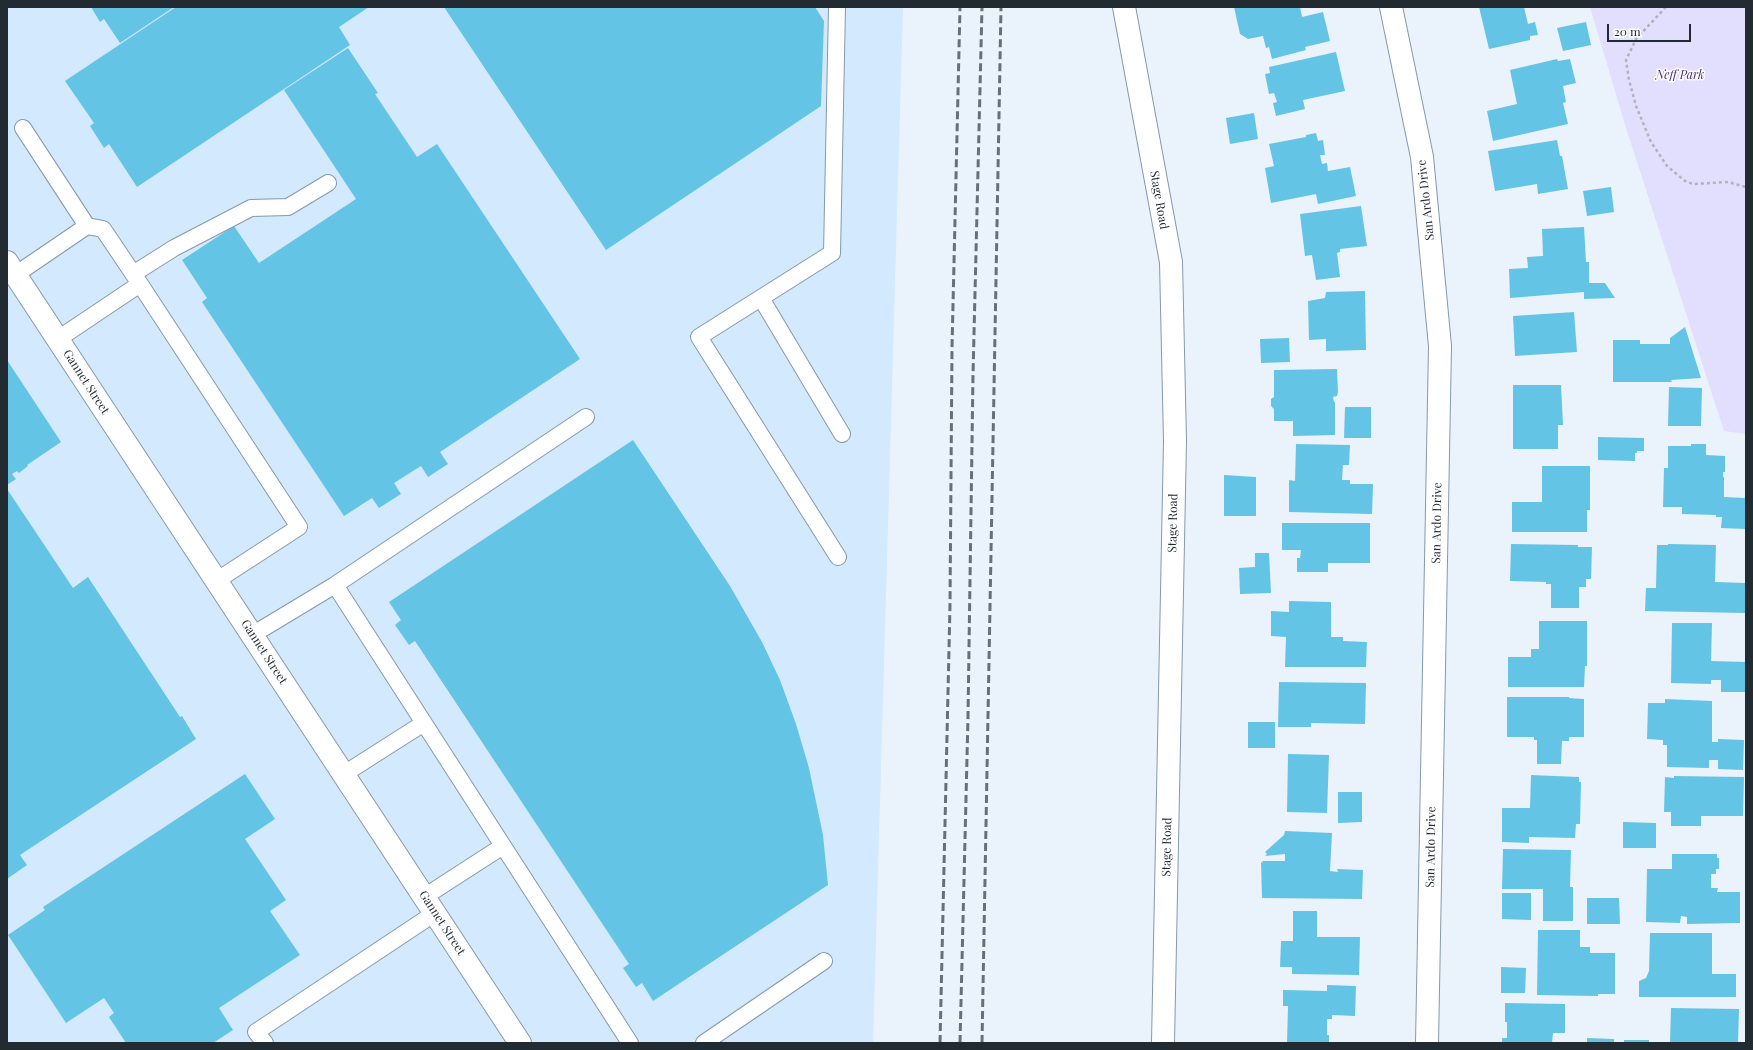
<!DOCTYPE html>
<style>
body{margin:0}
#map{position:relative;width:1753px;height:1050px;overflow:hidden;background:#eaf3fb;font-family:"Playfair Display",serif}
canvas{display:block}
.frame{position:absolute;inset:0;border:8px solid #222a32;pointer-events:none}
.scale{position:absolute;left:1607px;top:24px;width:84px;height:18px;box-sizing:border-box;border:2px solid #222a32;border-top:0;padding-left:5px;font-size:12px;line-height:14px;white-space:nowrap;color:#222a32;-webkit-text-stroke:3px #fff;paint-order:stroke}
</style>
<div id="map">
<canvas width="1753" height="1050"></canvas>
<div class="frame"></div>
<div class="scale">20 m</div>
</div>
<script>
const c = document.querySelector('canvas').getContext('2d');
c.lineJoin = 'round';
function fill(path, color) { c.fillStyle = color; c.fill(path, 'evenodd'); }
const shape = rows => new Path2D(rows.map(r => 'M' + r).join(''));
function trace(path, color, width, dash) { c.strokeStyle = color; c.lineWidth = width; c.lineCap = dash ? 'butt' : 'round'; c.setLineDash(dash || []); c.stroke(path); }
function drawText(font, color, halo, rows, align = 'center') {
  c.font = font + ' "Playfair Display",serif'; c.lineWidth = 3; c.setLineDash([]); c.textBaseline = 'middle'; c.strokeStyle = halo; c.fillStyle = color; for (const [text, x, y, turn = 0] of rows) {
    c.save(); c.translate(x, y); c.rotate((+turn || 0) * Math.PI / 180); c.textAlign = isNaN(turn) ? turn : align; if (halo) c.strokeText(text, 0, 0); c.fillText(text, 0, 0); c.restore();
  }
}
const built = shape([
 [7,7,903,7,873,1043,7,1043]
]);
const green = shape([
 [1590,7,1746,7,1746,434,1724,431,1626,128]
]);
const building = shape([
 [91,7,174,7,120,43,104,19,100,22],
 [176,7,369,7,339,27,350,45,137,187,109,144,104,148,90,126,94,123,65,81],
 [444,7,815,7,824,21,821,106,606,250],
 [1234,7,1300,7,1302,17,1323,12,1330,41,1305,47,1306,50,1272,59,1269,47,1266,48,1263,36,1248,39,1240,34],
 [1479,7,1524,7,1528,24,1535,22,1538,35,1530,36,1530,40,1489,49],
 [1586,22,1591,45,1563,51,1557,28],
 [348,48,378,93,375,94,417,157,437,144,580,359,440,452,448,464,428,477,421,466,394,483,401,494,379,508,372,498,344,516,202,302,207,298,182,260,234,226,259,263,356,199,284,90],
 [1336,52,1345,91,1303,100,1305,109,1276,116,1273,103,1277,102,1274,93,1269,94,1265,74,1270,73,1269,67],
 [1557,59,1558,61,1570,59,1576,83,1563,86,1566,102,1563,103,1568,124,1493,141,1487,111,1517,104,1510,70],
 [1254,113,1258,139,1230,144,1226,118],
 [1316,133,1318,141,1323,140,1325,155,1320,155,1322,164,1327,163,1328,171,1350,167,1356,196,1318,204,1316,194,1271,203,1265,168,1274,166,1269,144,1306,137,1306,135],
 [1557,140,1560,156,1562,156,1568,189,1538,194,1537,184,1495,191,1488,151],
 [1611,187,1614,212,1587,216,1583,191],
 [1361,206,1367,246,1340,249,1340,252,1337,253,1340,277,1316,280,1312,255,1305,256,1300,214],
 [1584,227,1586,262,1589,262,1589,283,1605,283,1615,298,1584,299,1584,292,1510,298,1509,269,1528,268,1527,257,1543,256,1542,229],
 [1365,291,1366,350,1326,351,1326,339,1309,340,1308,301,1325,298,1326,292],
 [1574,312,1577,352,1515,356,1513,316],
 [1685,327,1701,378,1671,380,1672,382,1613,382,1613,340,1640,340,1640,344,1670,344,1670,338],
 [1289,338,1290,362,1261,363,1260,339],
 [7,360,61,442,27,465,28,466,19,473,17,471,12,474,16,479,7,485],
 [1337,369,1338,392,1337,396,1333,397,1334,402,1335,402,1335,435,1293,436,1293,421,1274,421,1274,409,1271,406,1271,399,1274,397,1274,370],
 [1513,385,1561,385,1563,425,1558,425,1558,449,1513,449],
 [1669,387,1702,388,1701,426,1668,426],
 [1345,407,1371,407,1371,438,1344,438],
 [1598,437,1644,438,1644,451,1637,451,1637,453,1635,453,1635,461,1598,460],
 [633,440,730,586,762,642,780,680,796,724,809,768,823,835,828,885,653,1001,642,983,636,987,623,968,629,964,415,641,409,645,395,625,401,620,389,602],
 [1296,444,1350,445,1349,465,1343,465,1342,480,1350,480,1350,484,1373,484,1372,514,1289,512,1289,480,1295,481],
 [1691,444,1706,444,1706,455,1725,456,1725,472,1723,472,1723,477,1724,477,1724,497,1746,498,1746,529,1721,528,1722,517,1716,517,1716,515,1682,514,1682,507,1663,507,1664,468,1668,468,1668,446,1691,446],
 [1542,466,1590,466,1590,510,1587,510,1587,532,1512,532,1512,502,1542,502],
 [1224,475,1256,477,1256,516,1224,516],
 [7,489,73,588,88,577,180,717,182,716,196,739,20,855,27,865,7,879],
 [1282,523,1370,523,1370,563,1328,563,1328,572,1297,572,1297,558,1300,558,1301,550,1282,550],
 [1511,544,1578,545,1578,547,1592,547,1591,579,1586,579,1586,587,1579,587,1579,608,1551,608,1551,584,1546,584,1546,582,1510,581],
 [1668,544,1716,545,1715,582,1746,583,1745,613,1645,611,1646,588,1656,588,1657,545,1668,545],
 [1255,553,1269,553,1271,593,1240,594,1239,568,1255,567],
 [1289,601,1331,602,1331,637,1343,637,1343,641,1367,642,1366,667,1285,667,1286,637,1271,636,1271,611,1289,612],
 [1539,621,1587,621,1587,666,1585,666,1584,687,1508,687,1508,657,1531,657,1531,649,1539,649],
 [1672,623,1712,623,1711,661,1746,662,1746,692,1721,692,1721,680,1711,680,1711,684,1671,683],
 [1279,682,1366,683,1365,724,1311,723,1311,727,1278,727],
 [1507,697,1569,697,1569,698,1584,699,1584,737,1569,737,1569,741,1562,741,1561,764,1537,764,1537,740,1534,740,1534,737,1507,737],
 [1665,699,1712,701,1712,742,1718,742,1718,739,1744,740,1743,770,1718,769,1718,760,1709,760,1709,768,1667,767,1667,745,1663,745,1663,740,1647,739,1648,703,1665,703],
 [1248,722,1275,722,1275,748,1248,748],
 [1288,754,1329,755,1327,813,1287,812],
 [245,774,275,819,245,839,286,900,270,911,300,955,219,1008,233,1030,213,1043,126,1043,109,1017,114,1013,104,998,66,1023,8,935,45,910,43,907],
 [1531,775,1579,777,1579,782,1581,782,1580,824,1576,824,1575,838,1529,837,1529,843,1502,842,1502,808,1530,808],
 [1674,776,1744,777,1743,816,1701,816,1701,826,1671,826,1671,812,1664,812,1665,777,1674,778],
 [1338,792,1362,792,1362,822,1338,823],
 [1623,822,1656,823,1656,848,1623,848],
 [1285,831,1332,833,1330,871,1338,872,1337,869,1363,870,1362,899,1262,898,1261,862,1263,863,1262,861,1285,861,1285,854,1265,856,1267,854,1265,852,1284,835],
 [1503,849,1571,850,1570,887,1573,887,1573,921,1543,921,1543,889,1502,889],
 [1672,854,1717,854,1717,858,1719,858,1719,869,1716,869,1716,874,1711,874,1711,888,1718,888,1717,892,1740,892,1740,923,1687,924,1687,917,1681,916,1680,923,1646,922,1647,869,1672,869],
 [1502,893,1531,893,1531,920,1502,919],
 [1587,898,1619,898,1620,924,1587,924],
 [1293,911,1317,911,1317,937,1360,937,1359,975,1292,974,1292,967,1280,967,1281,941,1293,941],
 [1538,930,1580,930,1580,947,1590,947,1590,953,1615,953,1615,994,1598,994,1598,996,1537,995],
 [1650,933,1712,933,1712,974,1736,974,1736,997,1639,997,1639,981,1646,978,1649,971],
 [1501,967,1526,968,1525,993,1501,993],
 [1327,985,1356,986,1355,1016,1332,1015,1332,1019,1327,1019,1327,1035,1329,1035,1329,1043,1287,1043,1288,1006,1283,1006,1283,990,1327,991],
 [1505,1003,1565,1004,1565,1033,1553,1033,1552,1043,1502,1043,1502,1038,1507,1038,1507,1022,1505,1022],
 [1671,1008,1739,1009,1738,1043,1670,1043],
 [1587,1038,1614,1039,1614,1043,1587,1043],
 [1624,1040,1649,1040,1649,1043,1624,1043]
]);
const path = shape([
 [1666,7,1636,39,1626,60,1629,80,1636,106,1651,142,1667,166,1685,181,1693,184,1728,182,1746,187]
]);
const lane = shape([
 [837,7,832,253,699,337,838,557],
 [133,274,174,248,251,208,288,207,328,183],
 [15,275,87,226,23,128],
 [140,284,299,527,216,581],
 [761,298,842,434],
 [58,339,140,284,103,229,87,226],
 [335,585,586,417],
 [252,635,335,585,630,1043],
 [344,774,424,723],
 [424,897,503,846],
 [265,1043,256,1032,435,913],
 [704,1043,824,961]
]);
const street = shape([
 [1391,7,1422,157,1440,346,1427,1043],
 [7,262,520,1043]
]);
const secondary = shape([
 [1124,7,1171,262,1175,441,1163,1043]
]);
const rail = shape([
 [940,1043,950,605,952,348,960,7],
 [960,1043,968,717,973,375,982,7],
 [982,1043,1001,7]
]);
const parkNames = [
 ["Neff Park",1680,75]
];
const streetNames = [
 ["Stage Road",1159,200,80],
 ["San Ardo Drive",1426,200,-96],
 ["Gannet Street",86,382,57],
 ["Stage Road",1173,523,-89],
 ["San Ardo Drive",1437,523,-89],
 ["Gannet Street",264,652,57],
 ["Stage Road",1167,847,-89],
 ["San Ardo Drive",1431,847,-89],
 ["Gannet Street",442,923,57]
];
fill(built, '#d3e9fe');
fill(green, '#e2defe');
fill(building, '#64c4e5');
trace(lane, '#8599ac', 18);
trace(street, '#8599ac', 24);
trace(secondary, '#8599ac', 24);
trace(path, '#acb4bc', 2.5, [3, 3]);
trace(lane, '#fff', 16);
trace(street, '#fff', 22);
trace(secondary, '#fff', 22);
trace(rail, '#676f77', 3, [8, 4]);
drawText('italic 12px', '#442c7e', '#fff', parkNames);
drawText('12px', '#222a32', '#fff', streetNames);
</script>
